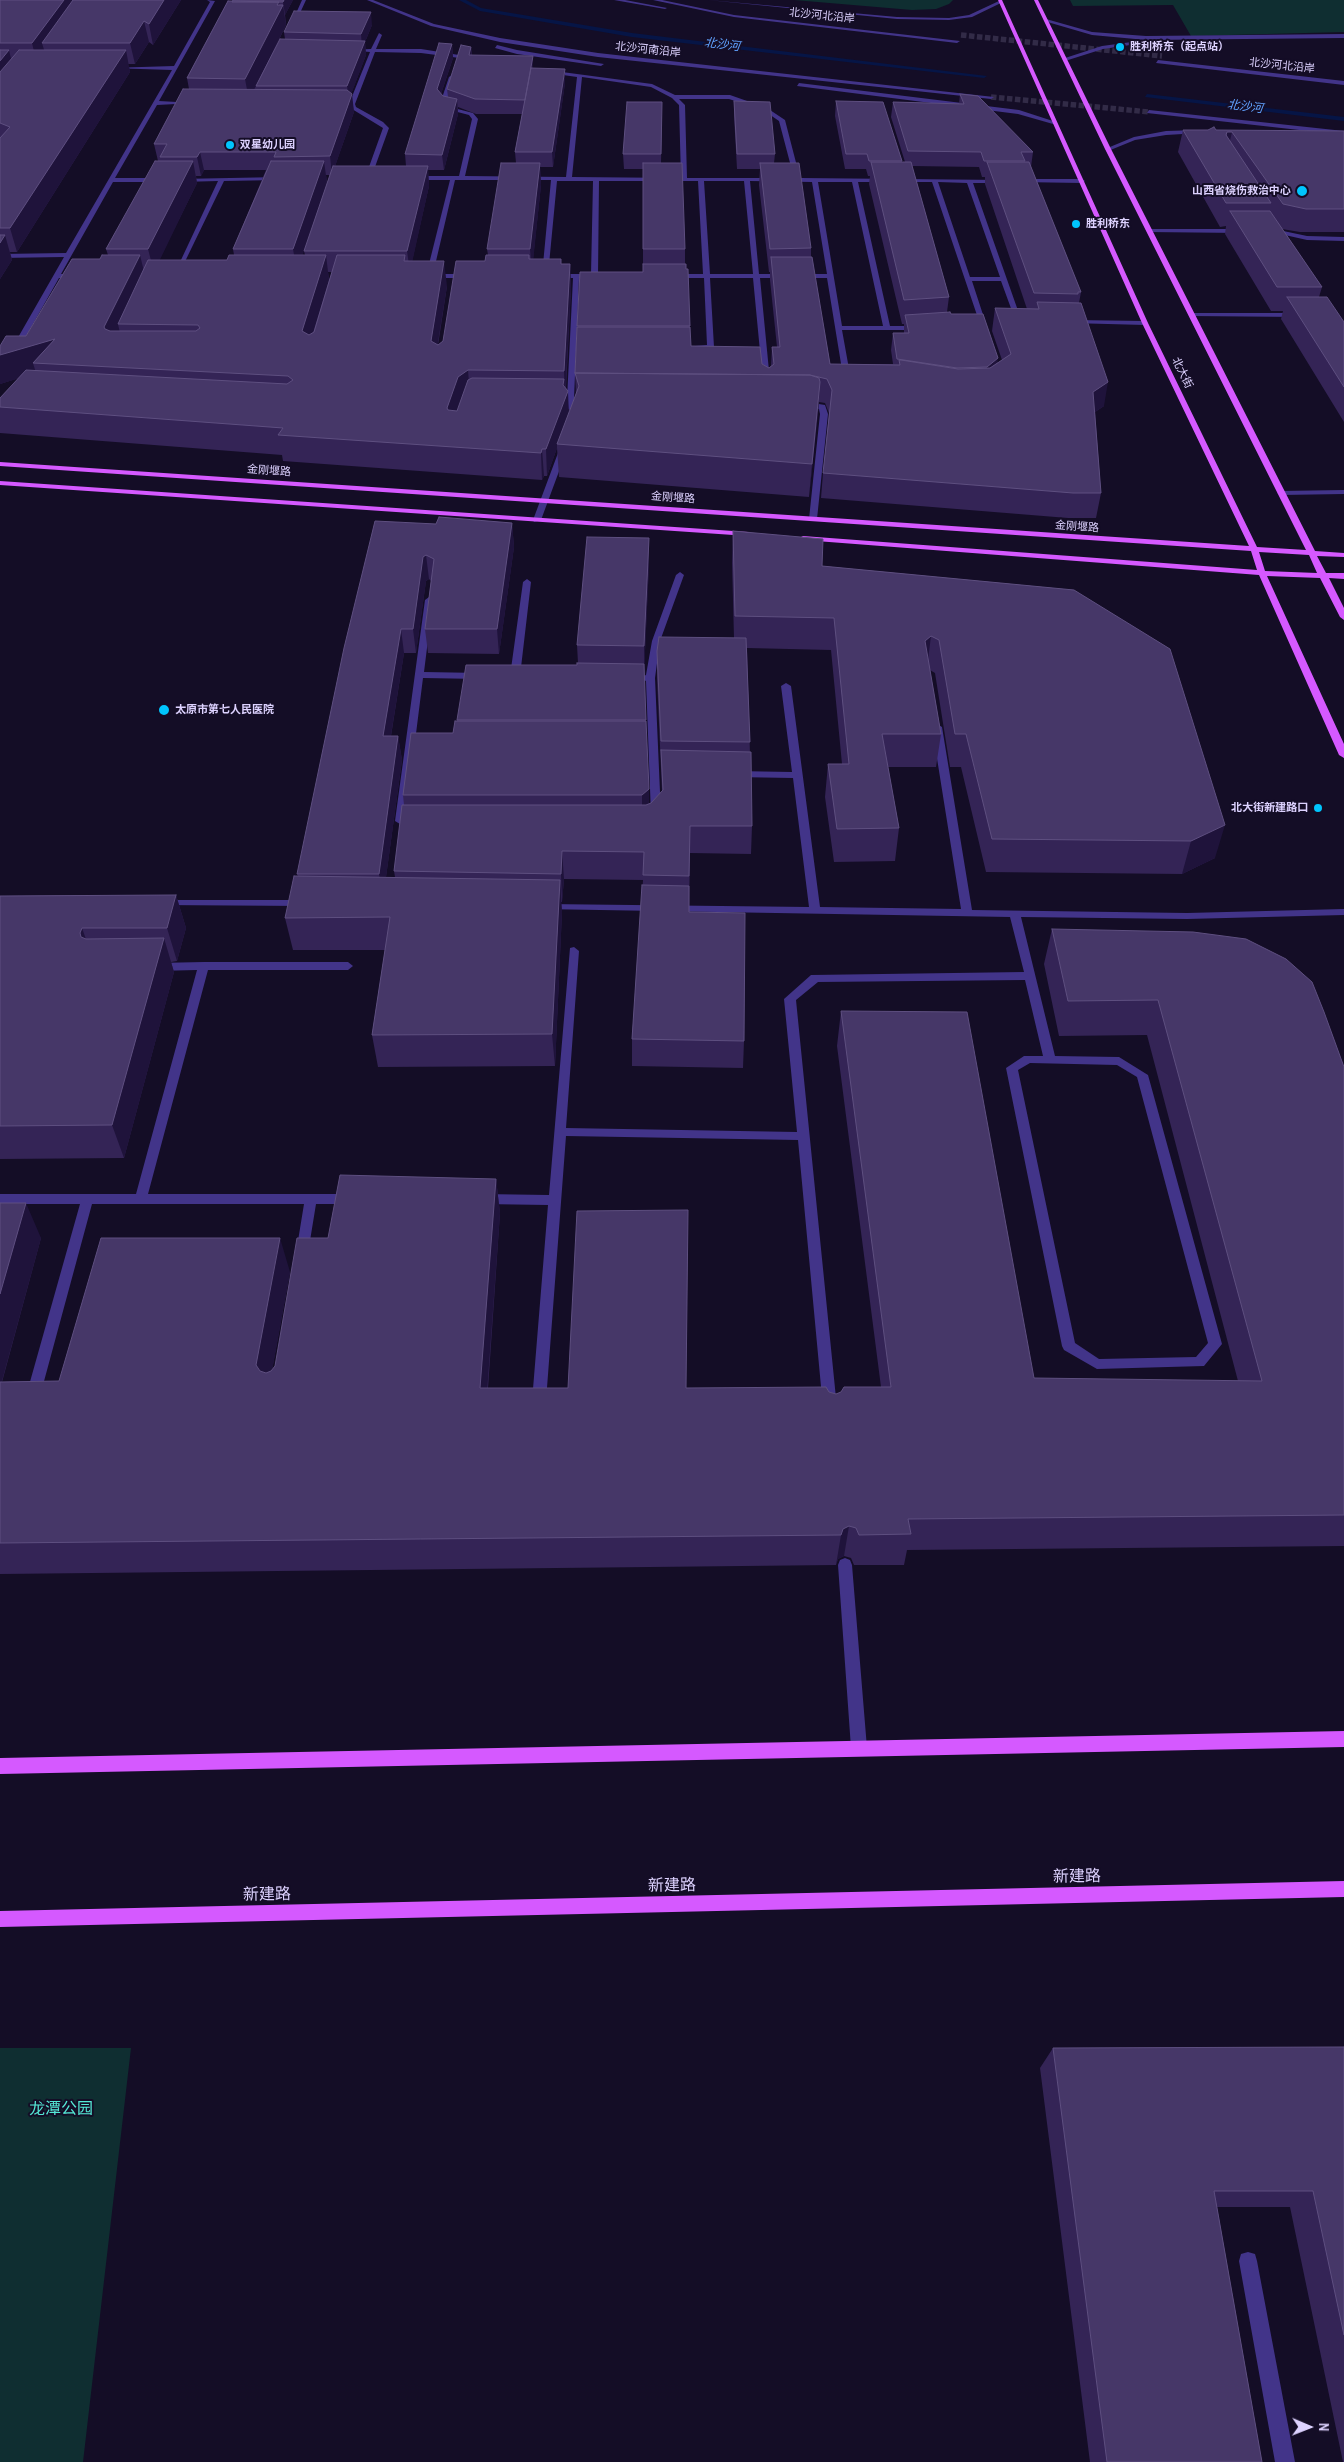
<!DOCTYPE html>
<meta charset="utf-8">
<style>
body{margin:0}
#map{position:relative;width:1344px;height:2462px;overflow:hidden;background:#140d26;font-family:"Archivo Narrow",sans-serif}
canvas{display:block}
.north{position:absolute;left:1284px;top:2402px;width:50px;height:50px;-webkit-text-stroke:4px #140d26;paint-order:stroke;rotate:91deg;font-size:14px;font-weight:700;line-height:20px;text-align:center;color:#ddd2ff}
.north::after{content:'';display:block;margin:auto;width:18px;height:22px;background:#ddd2ff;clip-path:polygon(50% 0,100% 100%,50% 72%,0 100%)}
</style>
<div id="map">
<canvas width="1344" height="2462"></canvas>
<div class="north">N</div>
</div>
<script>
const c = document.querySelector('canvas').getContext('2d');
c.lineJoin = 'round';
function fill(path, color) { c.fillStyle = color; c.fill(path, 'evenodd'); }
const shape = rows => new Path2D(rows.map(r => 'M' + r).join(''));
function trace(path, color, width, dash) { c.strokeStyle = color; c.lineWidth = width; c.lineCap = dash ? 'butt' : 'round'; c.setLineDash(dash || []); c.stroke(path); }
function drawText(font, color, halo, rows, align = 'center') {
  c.font = font + ' "Archivo Narrow","Noto Sans SC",sans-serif'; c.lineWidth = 4; c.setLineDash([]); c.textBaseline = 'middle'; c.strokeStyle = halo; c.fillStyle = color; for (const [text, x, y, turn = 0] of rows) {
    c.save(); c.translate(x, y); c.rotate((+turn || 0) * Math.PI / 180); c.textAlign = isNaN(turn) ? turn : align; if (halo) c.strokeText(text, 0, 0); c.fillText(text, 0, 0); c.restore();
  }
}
const green = shape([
 [794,0,953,0,949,4,936,9,912,10],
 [1070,0,1344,0,1344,32,1191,36,1173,5,1073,6],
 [0,2048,131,2048,83,2462,0,2462]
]);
const stream = shape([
 [459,0,466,0,481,8,632,33,987,76,984,78,632,37,480,11,459,0],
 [1147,94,1344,117,1344,121,1145,97,1147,94]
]);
const minorTunnel = shape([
 [961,35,1162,56],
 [991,97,1149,112]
]);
const minor = shape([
 [207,0,215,1,159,101,195,103,157,105,115,178,161,178,164,180,161,182,113,182,61,274,78,274,81,276,78,278,59,278,4,375,0,377,0,369,64,257,0,258,0,254,66,253,172,70,109,68,174,66,210,2,207,0],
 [302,0,306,0,294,26,290,27,302,0],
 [367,0,373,0,434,24,500,38,598,53,994,97,991,99,598,57,500,42,431,26,367,0],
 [614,0,625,0,667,8,665,9,614,0],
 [653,0,662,0,734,15,960,41,957,43,734,17,653,0],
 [708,0,897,17,949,18,969,15,999,1,1003,2,972,17,949,20,897,19,708,0],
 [1046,19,1092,32,1146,36,1344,34,1344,38,1146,40,1092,35,1044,21,1046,19],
 [379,33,382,35,376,49,421,49,478,58,475,60,421,53,375,52,355,104,356,107,383,122,389,128,371,178,368,180,365,178,383,128,352,109,349,104,370,52,347,50,371,49,379,33],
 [1139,41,1137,44,1103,49,1065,61,1062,59,1102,46,1139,41],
 [497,45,517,50,604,64,601,66,517,54,495,48,497,45],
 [1158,60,1344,81,1344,85,1156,63,1158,60],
 [547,70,652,84,675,95,730,95,767,108,785,120,800,178,1003,180,1001,183,973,183,1022,322,1019,324,1016,322,1001,281,972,281,988,330,985,332,982,330,932,182,858,182,890,326,920,326,923,328,920,330,842,330,851,380,844,382,827,278,760,278,770,381,763,383,753,278,710,278,714,347,711,349,697,349,694,347,695,346,707,345,704,278,673,278,670,276,673,274,703,274,698,181,599,181,598,276,595,278,579,278,574,399,591,399,595,401,591,403,574,403,574,408,570,410,566,408,567,403,548,403,548,399,567,399,573,278,553,278,550,276,553,274,591,274,593,181,557,181,548,275,545,277,542,275,551,180,455,180,433,274,470,274,473,276,470,278,429,278,426,276,450,180,414,180,411,178,414,176,459,176,472,119,469,115,446,109,440,104,449,77,452,75,455,77,446,104,450,107,473,113,478,119,465,176,566,177,577,77,549,73,547,70],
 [582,77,651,87,672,98,679,105,681,178,572,177,582,77],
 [679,99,729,99,763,110,779,121,794,178,687,178,685,105,679,99],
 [704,181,744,181,753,274,710,274,704,181],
 [750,181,812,182,827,274,759,274,750,181],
 [818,182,852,182,883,326,842,326,818,182],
 [938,182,967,183,1000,277,970,277,938,182],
 [799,83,1019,110,1056,122,1053,124,1018,114,797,86,799,83],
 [1149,110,1344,131,1344,135,1147,113,1149,110],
 [1198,130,1200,133,1166,135,1135,140,1108,151,1105,149,1134,137,1166,131,1198,130],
 [281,177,279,180,224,181,178,276,173,277,218,181,181,182,179,179,281,177],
 [1021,179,1082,179,1085,181,1082,183,1019,182,1021,179],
 [1269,228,1307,236,1344,237,1344,241,1307,240,1267,231,1269,228],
 [1149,229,1242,229,1245,231,1242,233,1147,232,1149,229],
 [1192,313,1300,313,1303,315,1300,317,1190,316,1190,314,1192,313],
 [1072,320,1145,321,1148,323,1145,325,1070,323,1070,321,1072,320],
 [800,401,825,405,828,414,817,519,813,521,809,519,820,414,819,409,800,405,800,401],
 [561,445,568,447,541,520,534,522,533,520,561,445],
 [1344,490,1344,494,1281,495,1277,493,1281,491,1344,490],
 [680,572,684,575,660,641,655,678,661,815,656,818,651,815,646,681,639,678,646,675,652,641,676,575,680,572],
 [527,579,531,582,520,676,515,679,510,676,523,582,527,579],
 [429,597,433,600,424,672,481,673,486,676,481,679,423,678,405,821,400,824,395,821,425,600,429,597],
 [786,683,791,686,820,907,961,909,932,727,937,724,942,727,972,910,1187,913,1344,909,1344,915,1187,919,1021,917,1055,1056,1119,1057,1148,1075,1222,1344,1204,1366,1097,1369,1064,1350,1062,1346,1006,1068,1024,1056,1043,1056,1025,980,818,982,796,1000,837,1408,835,1412,830,1414,825,1412,823,1408,798,1140,566,1136,546,1401,544,1405,539,1407,534,1405,532,1401,548,1205,482,1204,476,1199,482,1194,549,1195,570,948,574,947,579,951,566,1128,797,1132,784,999,811,975,1024,972,1010,917,541,909,540,907,545,904,809,907,793,778,734,777,729,774,734,771,792,772,781,686,786,683],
 [1030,1063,1117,1065,1137,1077,1208,1343,1196,1357,1099,1359,1075,1343,1018,1070,1030,1063],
 [162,900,305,900,310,903,305,906,158,905,158,901,162,900],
 [204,962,348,962,353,966,348,970,208,970,148,1194,352,1194,358,1199,352,1204,316,1204,308,1253,306,1256,302,1258,298,1256,296,1253,304,1204,92,1204,40,1396,38,1400,33,1402,28,1400,26,1396,80,1204,0,1204,0,1194,136,1194,197,970,156,971,151,967,156,963,204,962],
 [845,1558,850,1560,852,1565,867,1748,865,1753,859,1756,853,1753,851,1748,838,1565,840,1560,845,1558],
 [1248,2252,1255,2254,1257,2261,1295,2462,1275,2462,1239,2261,1241,2254,1248,2252]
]);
const major = shape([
 [998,0,1002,0,1148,323,1257,547,1306,550,1105,149,1034,0,1038,0,1111,149,1315,551,1344,553,1344,557,1317,556,1326,573,1344,573,1344,579,1329,578,1344,608,1344,620,1340,617,1320,578,1267,576,1344,744,1344,758,1339,755,1259,575,803,540,799,538,803,536,1257,570,1251,551,0,466,0,462,1249,546,1142,323,998,0],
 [1259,552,1309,555,1317,573,1265,571,1259,552],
 [0,481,748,532,752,534,748,536,0,485,0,481],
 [1344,1731,1344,1747,0,1774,0,1758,1344,1731],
 [1344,1881,1344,1897,0,1927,0,1911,1344,1881]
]);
const wall = shape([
 [0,0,181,0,153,45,149,42,135,64,128,64,130,72,17,252,10,252,12,260,0,279],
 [293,0,285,15,286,25,267,65,285,39,284,32,372,25,365,42,366,55,351,94,354,112,335,166,406,166,405,154,452,44,453,58,441,94,443,96,448,97,447,89,471,47,472,55,533,56,533,68,565,83,553,167,540,167,541,185,533,259,561,259,561,264,570,264,571,289,566,388,569,414,576,396,575,373,580,272,643,272,643,169,624,169,623,154,662,116,661,163,685,249,685,264,691,346,762,364,769,368,771,366,772,347,777,347,770,280,770,272,769,272,759,185,760,169,737,169,734,116,734,101,775,154,774,163,811,248,811,257,830,364,893,364,891,350,893,333,904,333,904,324,902,324,869,184,870,176,868,176,866,169,845,169,835,116,836,101,902,161,902,162,905,162,891,117,893,102,959,104,960,94,1033,152,1031,167,1081,292,1079,303,1104,406,1095,412,1101,493,1096,518,1068,518,821,498,823,473,829,413,825,403,819,402,809,497,559,477,557,448,547,476,544,476,542,480,283,461,282,455,0,433,0,398,19,378,0,384,26,336,100,259,108,255,106,249,158,161,154,144,189,89,187,78,228,1],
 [458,107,476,114,522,114,515,152,516,163,487,249,488,255,443,341,438,345,447,286,412,261,429,186,428,170,444,170,458,114],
 [912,166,979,167,982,177,985,177,985,184,1027,309,995,308,992,331,1002,360,998,363,951,314,947,312,949,297],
 [204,170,266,170,233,249,234,255,227,260,159,260,197,183,196,176,201,176],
 [326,175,330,175,304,251,305,255,302,255,327,183],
 [328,272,332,272,329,280],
 [1183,130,1344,131,1344,232,1300,232,1282,229,1322,287,1319,297,1344,322,1344,422,1281,319,1283,311,1271,311,1225,234,1226,226,1220,227,1178,152],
 [512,523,514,547,499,654,428,653,425,629,431,581,429,579,426,581,416,653,404,653,391,736,398,736,402,760,386,877,395,877,394,871,404,805,403,795,453,733,457,720,577,665,578,663,577,645,649,538,649,564,644,673,649,804,651,803,662,791,657,678,657,651,734,638,732,563,733,531,822,566,1074,590,1215,858,1182,874,986,872,961,767,950,767,935,673,930,670,941,734,936,767,888,767,899,828,895,861,834,862,825,797,828,764,842,764,831,650,747,648,752,826,751,854,690,853,689,912,744,1041,743,1068,632,1066,632,1039,643,880,564,879,562,902,561,902,562,912,555,1066,378,1067,372,1035,385,950,293,950,285,918,298,876,297,874,436,524],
 [176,895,186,928,177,961,171,962,174,972,124,1158,0,1159,0,896],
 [1052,929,1344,1067,1344,1546,907,1550,904,1565,854,1565,851,1558,844,1556,838,1559,836,1565,0,1574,0,1203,41,1238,2,1382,59,1381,290,1272,272,1370,275,1366,328,1238,496,1179,500,1213,488,1388,686,1388,829,1392,836,1394,881,1387,837,1046,841,1011,1034,1378,1238,1381,1147,1035,1059,1036,1044,964],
 [1344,2047,1344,2462,1343,2462,1290,2207,1217,2207,1262,2462,1090,2462,1040,2068,1053,2048]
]);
const shadedWall = shape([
 [64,0,84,0,42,43,45,53,37,64,32,43],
 [164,0,181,0,153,45,149,24],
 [284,0,293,0,285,15,283,2],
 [279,2,280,12,283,5,286,25,249,100,245,79],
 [371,12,372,25,365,42,366,55,349,100,347,86,362,47,361,34],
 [144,21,149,42,135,64,130,43],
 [452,44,453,58,438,103,437,89],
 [471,47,472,61,469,55],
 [9,50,14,72,0,90,0,61],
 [126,50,130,72,17,252,10,228],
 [533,56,533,71,525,100],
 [565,69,565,83,553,167,552,152],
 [352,94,354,112,332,175,330,156],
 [457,99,458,114,444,170,442,155],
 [1227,132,1232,132,1227,154],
 [200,152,204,170,201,176,197,157],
 [193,161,197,183,154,272,148,249],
 [324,161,327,183,297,272,293,249],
 [540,163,541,185,532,272,530,249],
 [428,166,429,186,410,272,407,251],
 [5,235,12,260,0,279,0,243],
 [140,255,146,280,118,324,120,333,110,352,104,327],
 [326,255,329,280,306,356,302,331],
 [444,261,447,286,434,367,431,341],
 [570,264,571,289,565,397,564,371],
 [55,339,33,363,36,373,0,384,0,354],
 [998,358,996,375,984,384,987,367],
 [468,370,470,396,449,434,447,408,458,377],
 [564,379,565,399,568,391,569,417,557,444,557,448,547,476,546,449,563,385],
 [820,382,818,414,809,497,812,464],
 [1108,382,1104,406,1089,416,1093,392],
 [542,449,544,476,542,480,541,453],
 [512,523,514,547,499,654,497,629],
 [649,538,649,564,644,673,644,646],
 [426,555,429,579,426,581,416,653,413,629,423,557],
 [401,629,404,653,387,760,383,736],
 [931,636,927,668,925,641],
 [398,736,402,760,383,899,379,874],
 [649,789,649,816,642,823,642,795],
 [1225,825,1215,858,1182,874,1191,841],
 [562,851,564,879,562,902,561,874],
 [560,880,562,912,555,1066,552,1034],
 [176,895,186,928,177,961,167,928],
 [82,928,94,962,81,937,80,933],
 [164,938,174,972,124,1158,112,1125],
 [496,1179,500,1213,485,1420,480,1388],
 [26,1203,41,1238,0,1388,0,1294],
 [280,1238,290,1272,267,1398,256,1365],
 [849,1526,844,1556,838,1559,836,1565,841,1535,843,1529]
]);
const building = shape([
 [0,0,64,0,32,43,0,43,0,0],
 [73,0,164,0,149,24,144,21,130,43,42,43,73,0],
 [233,0,284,0,283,2,232,2,233,0],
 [228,1,279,2,277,5,283,5,245,79,187,78,228,1],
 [294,11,371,12,361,34,284,32,294,11],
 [280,39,365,41,347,86,256,86,280,39],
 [439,43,452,44,437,89,443,96,457,99,442,155,405,154,439,43],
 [461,45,471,47,469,55,533,56,525,100,475,99,447,89,461,45],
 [0,50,9,50,0,61,0,50],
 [19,50,126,50,10,228,0,228,0,138,10,127,0,123,0,72,19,50],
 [531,68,565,69,552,152,515,152,531,68],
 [183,89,347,90,352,94,330,156,274,157,276,152,200,152,197,157,160,157,167,144,154,144,183,89],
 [960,94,978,96,1033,152,1021,152,1025,161,984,161,981,152,908,151,893,102,964,104,960,94],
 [734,101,770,102,775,154,737,154,734,101],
 [836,101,883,102,902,161,869,161,867,154,846,154,836,101],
 [627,102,662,102,661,154,623,154,627,102],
 [1214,127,1216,130,1344,131,1344,209,1306,209,1283,204,1232,132,1227,132,1226,135,1271,203,1226,203,1183,130,1208,130,1214,127],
 [155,161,193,161,148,249,106,249,155,161],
 [271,161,324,161,293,249,233,249,271,161],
 [871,162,911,162,949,297,904,300,871,162],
 [987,162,1029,162,1081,292,1078,292,1078,294,1034,293,987,162],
 [501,163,540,163,530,249,487,249,501,163],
 [643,163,682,163,685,249,643,249,643,163],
 [760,163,799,163,811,248,770,249,760,163],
 [333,166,428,166,407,251,304,251,333,166],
 [1230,211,1270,211,1322,287,1277,287,1230,211],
 [0,235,5,235,0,243,0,235],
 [102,255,140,255,104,327,105,329,110,331,196,331,200,328,198,325,118,324,148,260,227,260,229,255,326,255,302,331,309,335,314,332,337,255,405,255,404,261,444,261,431,341,438,345,443,341,456,261,485,261,486,255,529,255,529,259,561,259,561,264,570,264,564,371,468,370,458,377,447,408,448,410,457,411,468,380,472,378,564,379,563,385,568,391,546,449,542,449,541,453,278,435,283,428,0,407,0,398,26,370,287,384,293,380,288,376,33,363,55,339,0,355,0,346,6,336,26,336,72,259,100,259,102,255],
 [771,257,812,257,830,364,900,365,899,360,901,360,958,369,990,368,1011,354,995,308,1039,309,1037,302,1081,303,1108,382,1093,392,1101,493,1073,493,823,473,832,390,827,379,810,375,575,373,577,327,690,327,691,346,760,347,762,364,769,368,774,364,772,347,780,347,771,257],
 [643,264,686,264,686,269,688,269,690,326,577,326,580,272,643,272,643,264],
 [1287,297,1327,297,1344,322,1344,387,1287,297],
 [950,312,951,314,983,314,998,358,987,367,957,368,897,359,893,333,909,333,905,315,950,312],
 [575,373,810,375,819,378,820,382,812,464,557,444,579,386,575,373],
 [439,517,512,523,497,629,425,629,434,559,426,555,423,557,413,629,401,629,383,736,398,736,379,874,297,874,344,648,375,521,436,524,439,517],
 [733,531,823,539,822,566,1074,590,1170,649,1225,825,1191,841,992,839,966,734,955,734,939,640,931,636,925,641,941,734,882,734,899,828,837,829,828,764,849,764,834,618,735,616,733,531],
 [587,537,649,538,644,646,577,645,587,537],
 [659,637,746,638,750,742,661,741,657,651,659,637],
 [577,663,644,664,646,720,457,720,466,665,577,665,577,663],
 [455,721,646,721,649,789,642,795,403,795,411,733,453,733,455,721],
 [661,750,751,752,752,826,690,826,689,876,643,875,644,852,562,851,561,874,394,871,402,805,646,805,651,803,663,790,661,750],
 [294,876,560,880,552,1034,372,1035,390,917,285,918,294,876],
 [642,885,689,886,689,912,745,913,744,1041,632,1039,642,885],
 [176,895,167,928,82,928,80,933,81,937,86,939,164,938,112,1125,0,1126,0,896,176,895],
 [1052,929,1193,932,1246,939,1286,959,1312,982,1324,1012,1344,1067,1344,1515,908,1519,911,1534,859,1535,856,1528,849,1526,843,1529,841,1535,0,1543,0,1382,59,1381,101,1238,280,1238,256,1365,260,1371,266,1373,271,1371,275,1366,297,1238,328,1238,340,1175,496,1179,480,1388,568,1388,577,1211,688,1210,686,1388,826,1387,829,1392,836,1394,841,1392,844,1387,891,1387,841,1011,967,1012,1034,1378,1262,1381,1158,1000,1068,1001,1052,929],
 [0,1203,26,1203,0,1294,0,1203],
 [1344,2047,1344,2335,1313,2191,1214,2191,1262,2462,1107,2462,1053,2048,1344,2047]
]);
const markers = [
 [1120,47,5,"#00c5fd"],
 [230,145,5,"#00c5fd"],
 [1302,191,6,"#00c5fd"],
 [1076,224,5,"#00c5fd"],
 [164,710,6,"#00c5fd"],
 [1318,808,5,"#00c5fd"]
];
const farStreetnames = [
 ["北沙河北沿岸",822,16,6],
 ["北沙河南沿岸",648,50,6],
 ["北沙河北沿岸",1282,66,6],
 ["北大街",1182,373,64],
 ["金刚堰路",269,471,4],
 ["金刚堰路",673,498,4],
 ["金刚堰路",1077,527,4]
];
const farPoinames = [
 ["胜利桥东（起点站）",1130,47],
 ["双星幼儿园",240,145],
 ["山西省烧伤救治中心",1291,191,"right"],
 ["胜利桥东",1086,224],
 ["太原市第七人民医院",175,710],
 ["北大街新建路口",1308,808,"right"]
];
const farWaternames = [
 ["北沙河",722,45,7],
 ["北沙河",1245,107,7]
];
const nearStreetnames = [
 ["新建路",1077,1877,-1],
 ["新建路",672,1886,-1],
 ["新建路",267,1895,-1]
];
const nearParknames = [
 ["龙潭公园",61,2110]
];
fill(green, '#0f2e31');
fill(stream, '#061546');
trace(minorTunnel, '#322b47', 5.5, [5.5, 2.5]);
fill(minor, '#423489');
fill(major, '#d559ff');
fill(wall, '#342456');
fill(shadedWall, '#1f133b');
fill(building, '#463768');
trace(building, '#5e4f80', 1);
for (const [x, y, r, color] of markers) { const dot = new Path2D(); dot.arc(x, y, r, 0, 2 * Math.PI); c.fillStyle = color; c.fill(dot); trace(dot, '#140d26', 2); }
drawText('11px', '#ddd2ff', '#140d26', farStreetnames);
drawText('bold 11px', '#ddd2ff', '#140d26', farPoinames, 'left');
drawText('italic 12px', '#60a2ff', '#140d26', farWaternames);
drawText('16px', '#ddd2ff', '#140d26', nearStreetnames);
drawText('16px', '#54e9d6', '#140d26', nearParknames);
</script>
